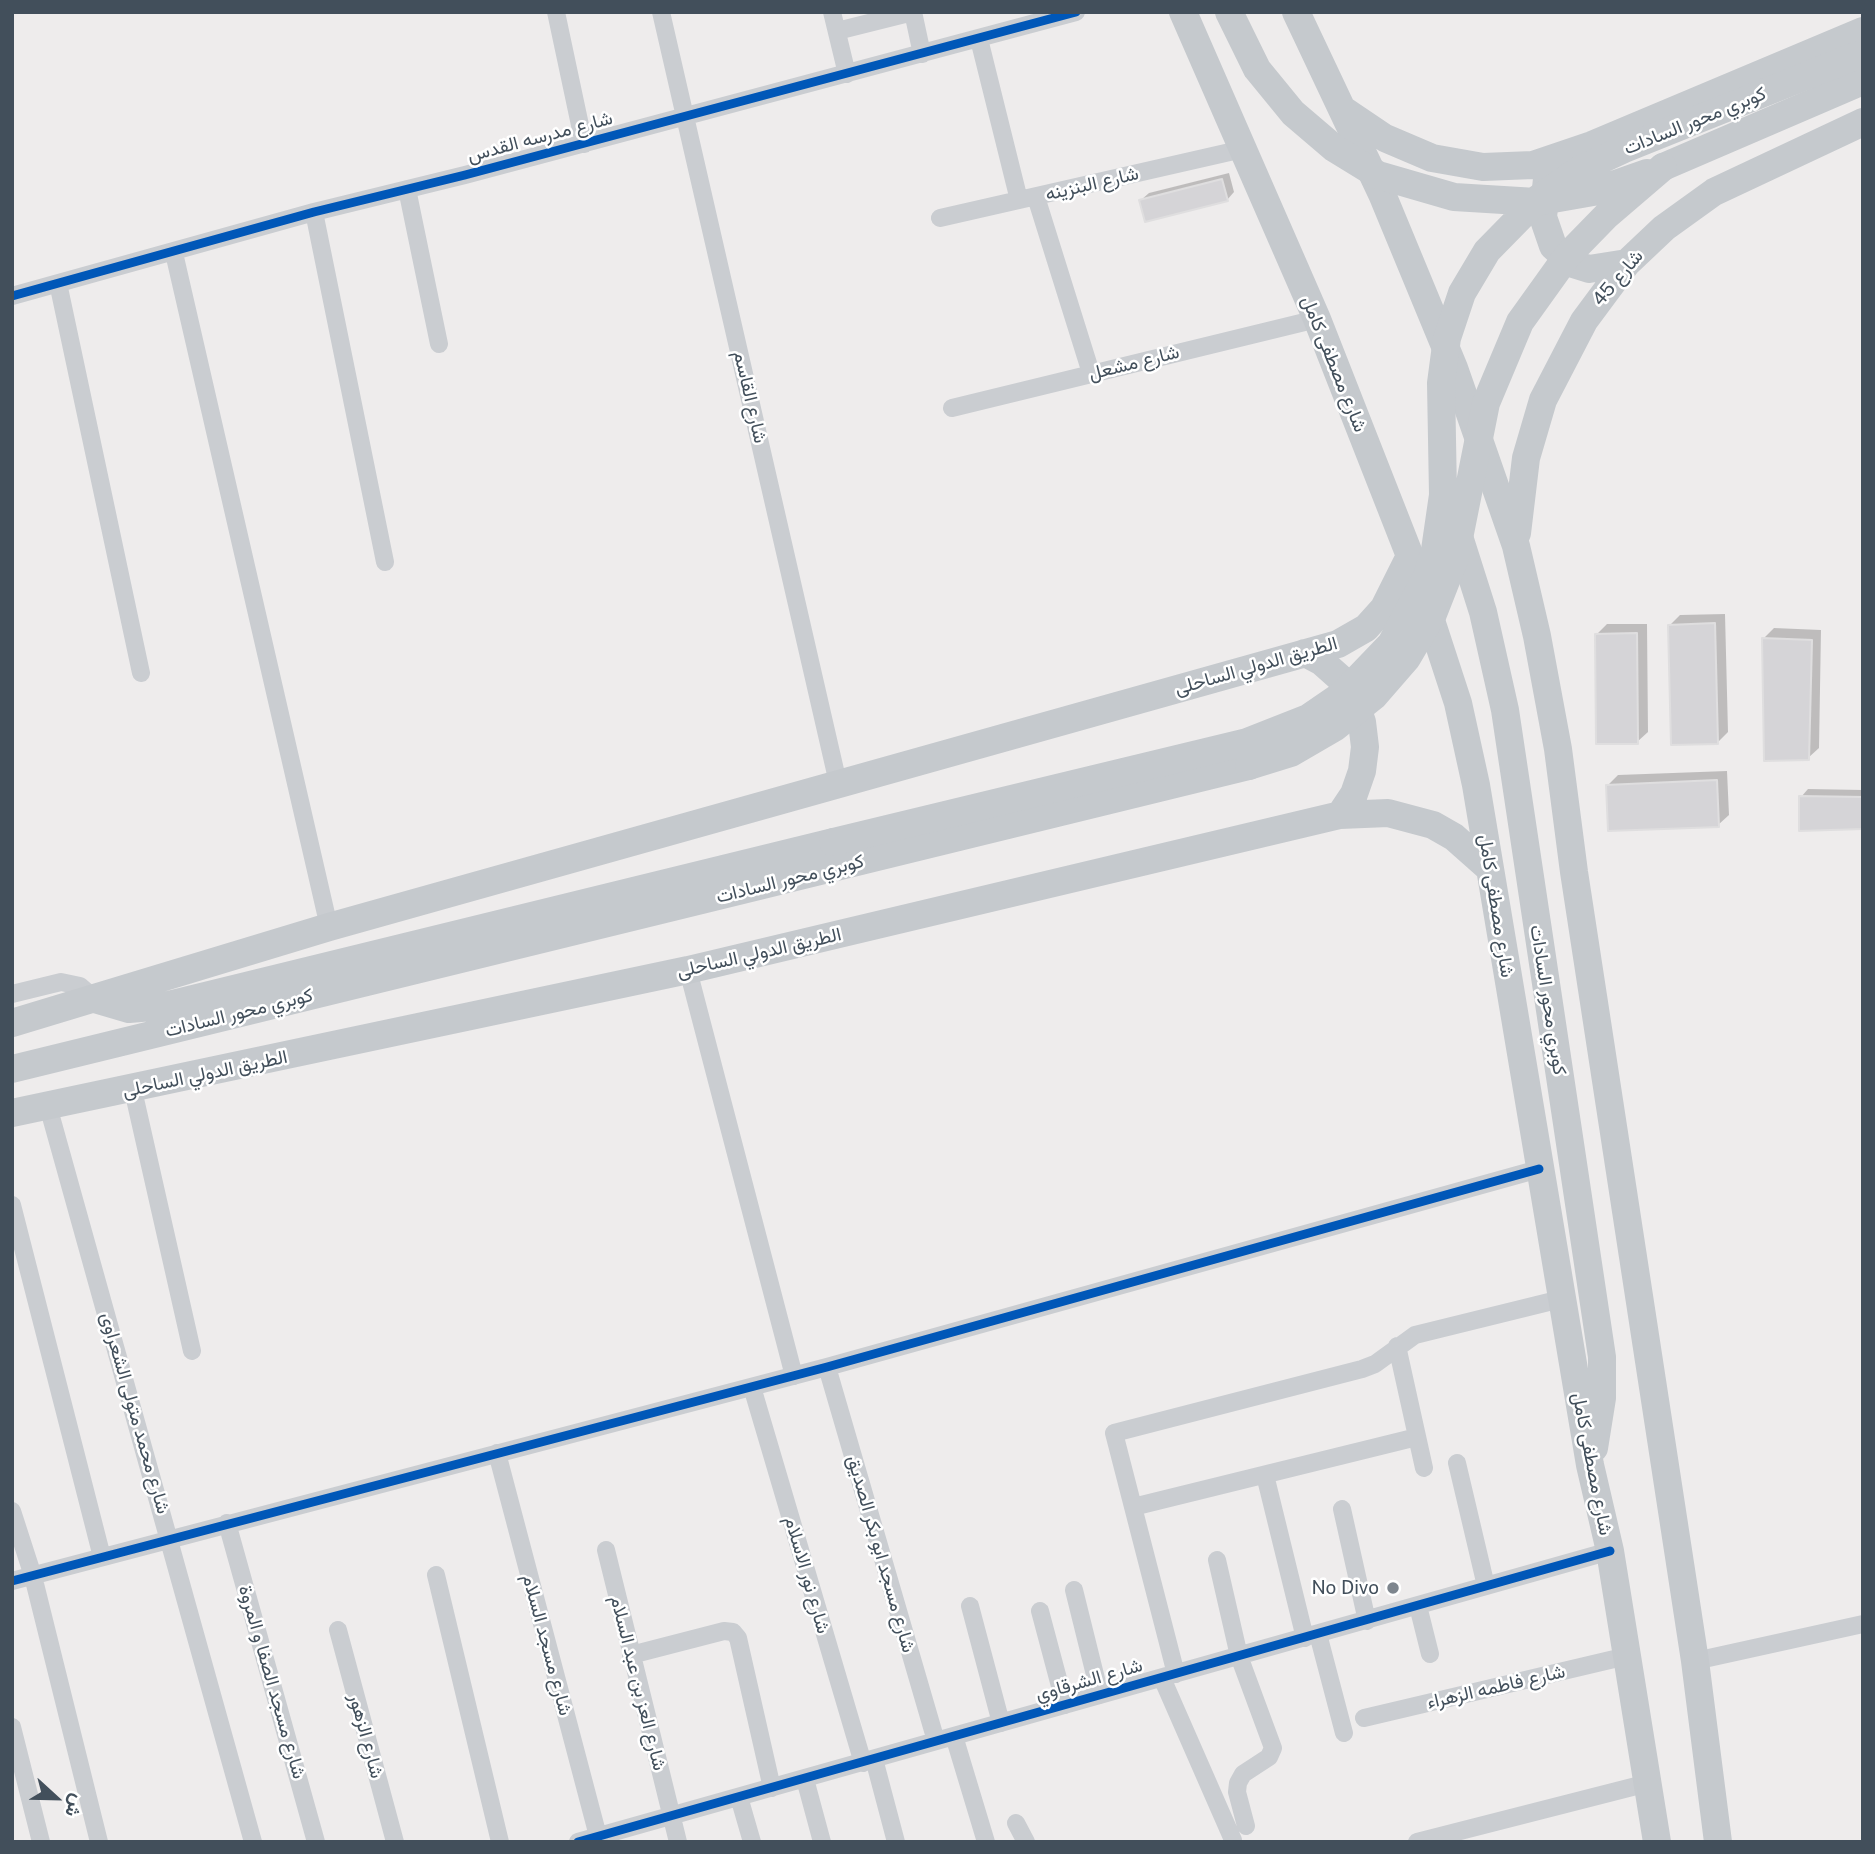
<!DOCTYPE html>
<meta charset="utf-8">
<style>
body{margin:0}
#map{position:relative;width:1875px;height:1854px;overflow:hidden;background:#eeecec;font-family:"Public Sans",Vazirmatn,sans-serif}
canvas{display:block}
.frame{position:absolute;inset:0;border:14px solid #424f5b;pointer-events:none}
.north{position:absolute;left:21px;top:1763px;width:70px;height:70px;-webkit-text-stroke:5px #fff;paint-order:stroke;rotate:112deg;font-size:19px;font-weight:700;line-height:28px;text-align:center;color:#424f5b}
.north::after{content:'';display:block;margin:auto;width:24px;height:32px;background:#424f5b;clip-path:polygon(50% 0,100% 100%,50% 72%,0 100%)}
</style>
<div id="map">
<canvas width="1875" height="1854"></canvas>
<div class="frame"></div>
<div class="north">ش</div>
</div>
<script>
const c = document.querySelector('canvas').getContext('2d');
c.lineJoin = 'round';
function fill(path, color) { c.fillStyle = color; c.fill(path, 'evenodd'); }
const shape = rows => new Path2D(rows.map(r => 'M' + r).join(''));
function trace(path, color, width, dash) { c.strokeStyle = color; c.lineWidth = width; c.lineCap = dash ? 'butt' : 'round'; c.setLineDash(dash || []); c.stroke(path); }
function drawText(font, color, halo, rows, align = 'center') {
  c.font = font + ' "Public Sans",Vazirmatn,sans-serif'; c.lineWidth = 5; c.setLineDash([]); c.textBaseline = 'middle'; c.strokeStyle = halo; c.fillStyle = color; for (const [text, x, y, turn = 0] of rows) {
    c.save(); c.translate(x, y); c.rotate((+turn || 0) * Math.PI / 180); c.textAlign = isNaN(turn) ? turn : align; if (halo) c.strokeText(text, 0, 0); c.fillText(text, 0, 0); c.restore();
  }
}
const shadow = shape([
 [1229,173,1234,192,1227,200,1141,200,1149,193],
 [1725,614,1728,732,1718,742,1670,625,1680,615],
 [1607,624,1647,624,1648,732,1637,742,1597,634],
 [1774,628,1821,630,1819,748,1808,758,1764,638],
 [1727,771,1729,815,1718,825,1608,785,1618,775],
 [1808,789,1863,790,1863,827,1801,797]
]);
const building = shape([
 [1222,179,1228,201,1145,222,1139,200,1222,179],
 [1715,623,1718,744,1671,745,1668,625,1715,623],
 [1637,633,1638,744,1596,744,1595,634,1637,633],
 [1762,638,1812,640,1809,760,1764,761,1762,638],
 [1717,780,1719,827,1608,831,1606,785,1717,780],
 [1799,796,1863,797,1863,829,1799,831,1799,796]
]);
const minor = shape([
 [556,12,584,144],
 [661,12,838,783],
 [832,12,847,74],
 [913,12,922,54],
 [837,31,913,12],
 [979,39,1019,200],
 [407,189,439,344],
 [1036,197,1091,373],
 [314,212,385,562],
 [940,218,1243,149],
 [174,253,329,927],
 [58,283,141,673],
 [12,296,314,212,465,175,1076,12],
 [952,408,1317,319],
 [688,970,794,1376],
 [12,994,61,982,80,986,95,999],
 [133,1090,192,1351],
 [48,1106,253,1842],
 [12,1205,102,1557],
 [1397,1346,1424,1468],
 [827,1367,936,1741],
 [752,1387,863,1763],
 [497,1453,598,1836],
 [1457,1463,1486,1586],
 [1265,1475,1305,1638],
 [1133,1507,1417,1437],
 [1342,1509,1367,1621],
 [12,1511,33,1576,99,1842],
 [227,1523,316,1842],
 [606,1550,678,1842],
 [1217,1560,1239,1656,1273,1748,1269,1757,1243,1774,1238,1783,1237,1792,1246,1826],
 [436,1575,500,1842],
 [12,1581,827,1367,1539,1169],
 [1074,1590,1100,1695],
 [970,1606,1001,1723],
 [1418,1606,1430,1654],
 [1040,1611,1065,1705],
 [338,1630,395,1842],
 [1318,1634,1344,1733],
 [631,1655,724,1631,733,1632,738,1638,772,1788],
 [1695,1661,1863,1624],
 [1176,1674,1114,1433,1362,1369,1375,1364,1415,1335,1561,1299],
 [1162,1678,1233,1840],
 [1364,1718,1627,1656],
 [12,1727,41,1842],
 [954,1736,986,1842],
 [874,1759,896,1842],
 [805,1779,822,1842],
 [739,1797,752,1842],
 [1016,1823,1026,1842],
 [578,1842,1610,1551],
 [1417,1842,1648,1783]
]);
const primary = shape([
 [1183,12,1317,319,1410,556,1458,703,1476,785,1590,1465,1610,1551,1657,1842],
 [1296,12,1382,194,1454,368,1516,546,1537,636,1558,749,1574,872,1695,1661,1718,1842],
 [1345,111,1385,138,1432,158,1483,167,1533,165,1592,145,1863,31],
 [1663,167,1863,81],
 [1547,179,1543,217,1553,246,1573,264,1589,269,1627,263],
 [1456,527,1483,612,1505,710,1602,1357,1602,1398,1594,1448],
 [1517,533,1526,458,1543,400,1584,321,1627,263,1664,228,1714,192,1863,122],
 [1305,653,1322,662,1340,678,1354,699,1362,722,1365,747,1362,771,1354,794,1340,815],
 [95,999,129,1009,164,1006,833,842],
 [12,1023,329,927,1338,644,1366,628,1384,608,1410,556],
 [12,1069,1249,766],
 [12,1113,688,970,1340,815,1388,813,1433,825,1454,837,1489,868]
]);
const primaryBridge = shape([
 [1229,12,1257,69,1293,113,1334,148,1378,175,1454,197,1536,202,1593,192,1647,173],
 [1249,766,1291,753,1334,728,1374,696,1407,658,1433,614,1455,558,1486,403,1520,322,1568,255,1607,215,1663,167],
 [833,842,1247,742,1308,718,1343,694,1391,644,1427,576,1435,550,1443,495,1441,383,1447,338,1462,293,1487,251,1539,198,1579,170,1624,149,1863,53]
]);
const cycleway = shape([
 [12,296,314,212,465,175,1076,12],
 [12,1581,827,1367,1539,1169],
 [578,1842,1610,1551]
]);
const markers = [
 [1393,1588,7,"#7e868e"]
];
const streetNames = [
 ["كوبري محور السادات",1695,121,-22],
 ["شارع مدرسه القدس",540,137,-15],
 ["شارع البنزينه",1092,184,-13],
 ["شارع 45",1618,278,-50],
 ["شارع مشعل",1134,363,-14],
 ["شارع مصطفى كامل",1334,364,68],
 ["شارع القاسم",750,397,77],
 ["الطريق الدولي الساحلى",1256,666,-16],
 ["كوبري محور السادات",790,879,-14],
 ["شارع مصطفى كامل",1496,906,81],
 ["الطريق الدولي الساحلى",759,953,-13],
 ["كوبري محور السادات",1548,1000,81],
 ["كوبري محور السادات",239,1013,-14],
 ["الطريق الدولي الساحلى",205,1074,-12],
 ["شارع محمد متولى الشعراوى",135,1413,74],
 ["شارع مصطفى كامل",1592,1464,79],
 ["شارع مسجد ابو بكر الصديق",881,1554,74],
 ["شارع نور الاسلام",807,1575,74],
 ["شارع مسجد السلام",547,1645,75],
 ["شارع الشرقاوي",1089,1680,-16],
 ["شارع مسجد الصفا و المروة",272,1682,74],
 ["شارع العز بن عبد السلام",638,1683,76],
 ["شارع فاطمه الزهراء",1496,1687,-13],
 ["شارع الزهور",366,1736,75]
];
const poiNames = [
 ["No Divo",1379,1588]
];
fill(shadow, '#0003');
fill(building, '#d5d4d7');
trace(building, '#dfdedf', 2);
trace(minor, '#cacdd1', 18);
trace(primary, '#c5c9cd', 28);
trace(primaryBridge, '#c5c9cd', 28);
trace(cycleway, '#0057b8', 9);
for (const [x, y, r, color] of markers) { const dot = new Path2D(); dot.arc(x, y, r, 0, 2 * Math.PI); c.fillStyle = color; c.fill(dot); trace(dot, '#fff', 2.5); }
drawText('19px', '#424f5b', '#fff', streetNames);
drawText('19px', '#424f5b', '#fff', poiNames, 'right');
</script>
